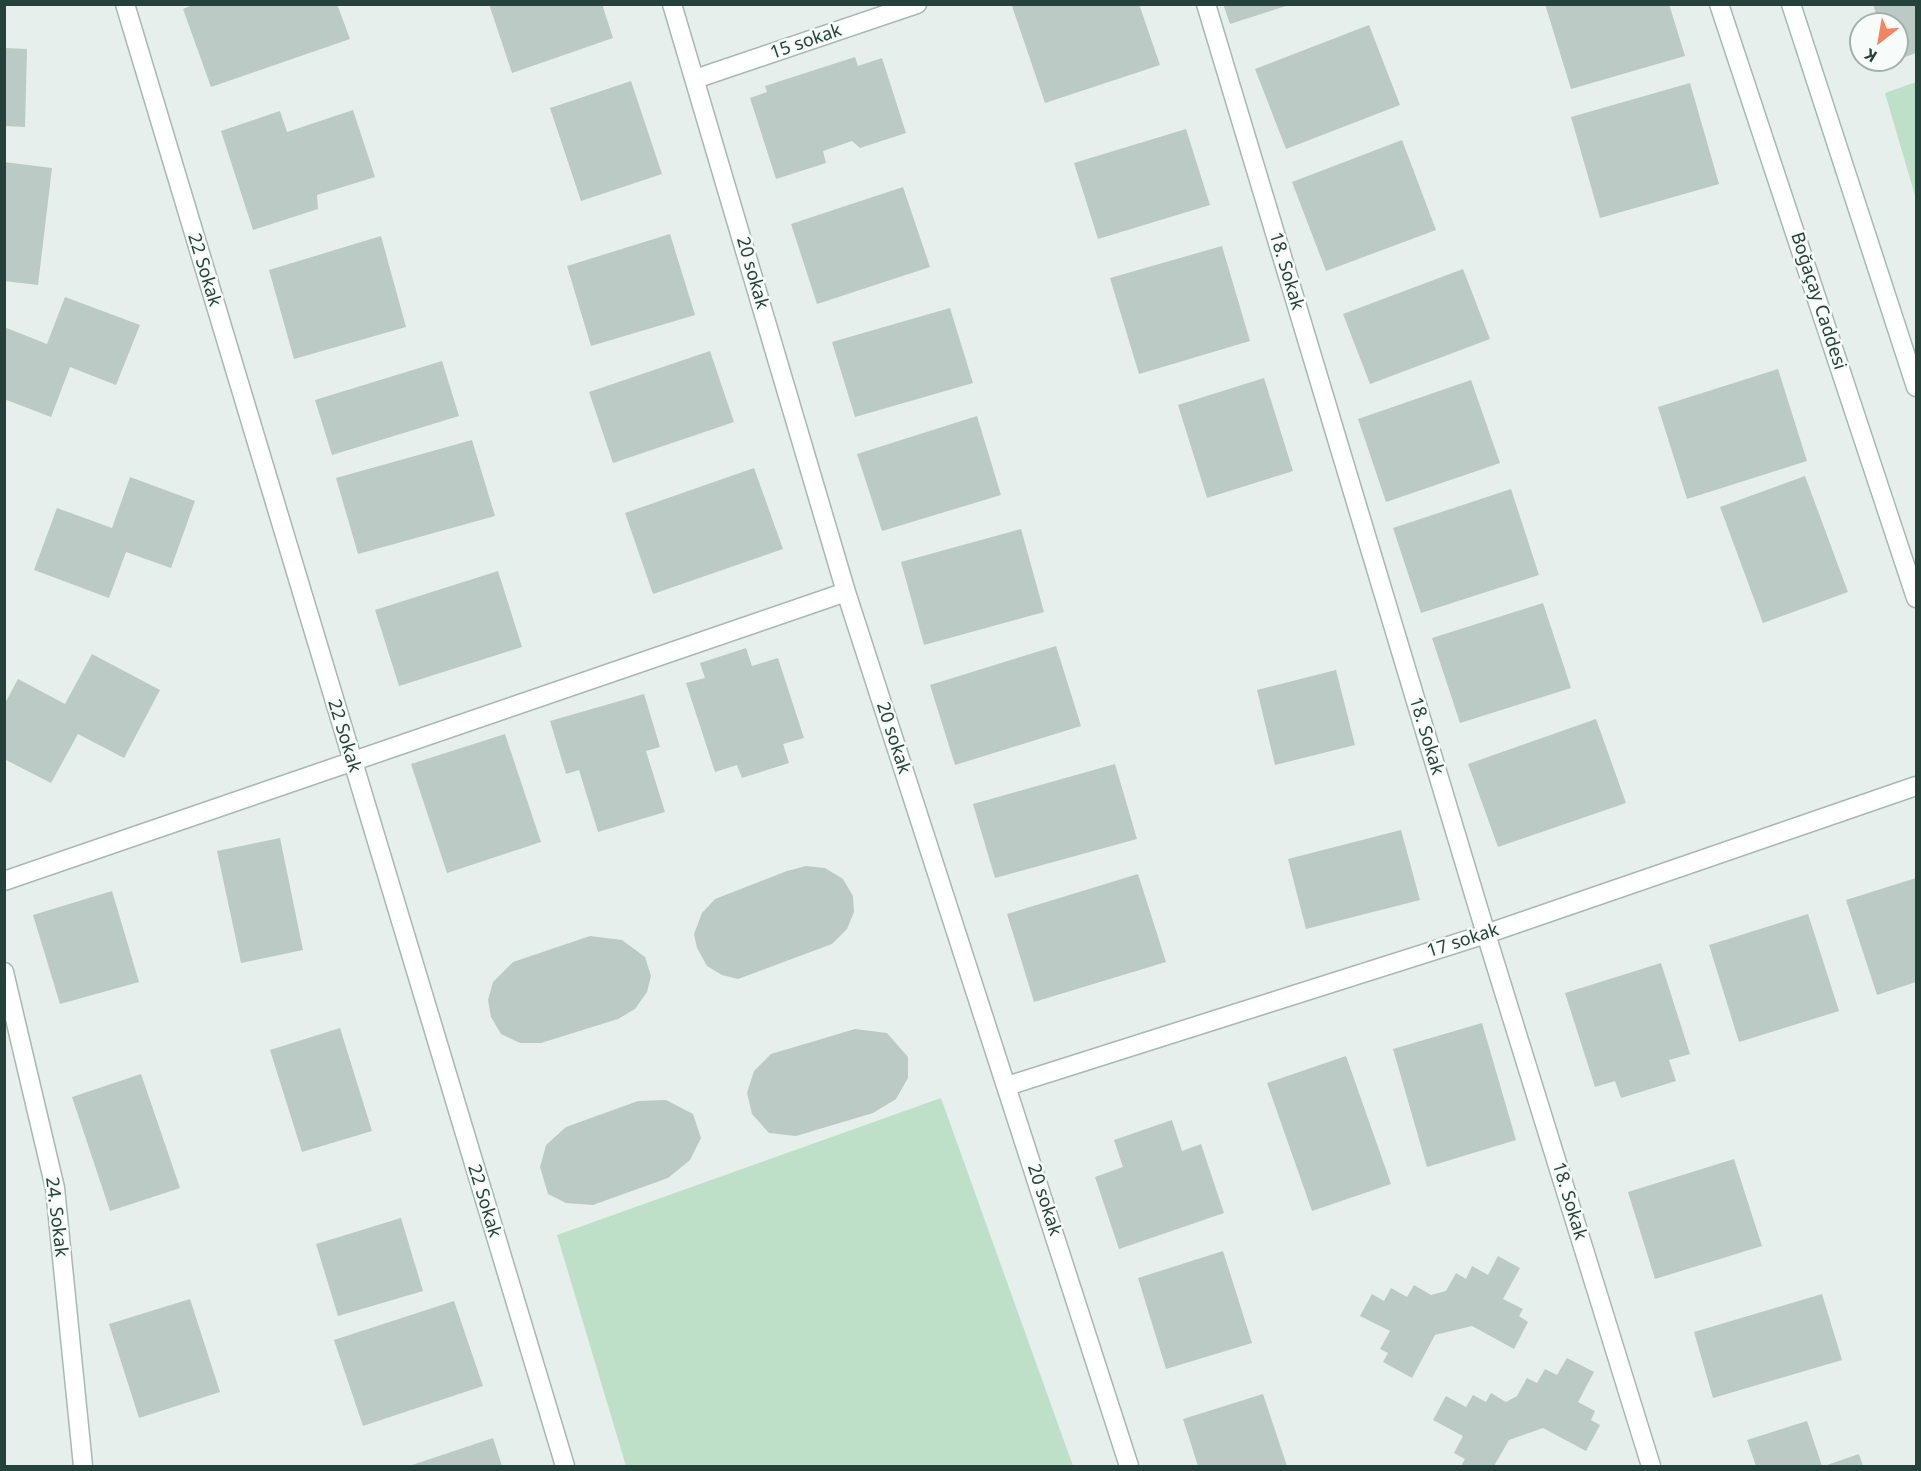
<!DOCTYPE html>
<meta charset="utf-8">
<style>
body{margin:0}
#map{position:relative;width:1921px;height:1471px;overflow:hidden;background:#e6efeb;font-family:"Noto Sans",sans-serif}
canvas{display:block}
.frame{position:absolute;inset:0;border:6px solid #24423a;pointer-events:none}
.north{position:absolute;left:1849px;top:12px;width:60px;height:60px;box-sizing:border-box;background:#f7fbf9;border:2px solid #a3b1ad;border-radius:50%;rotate:211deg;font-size:16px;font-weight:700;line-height:24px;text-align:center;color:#24423a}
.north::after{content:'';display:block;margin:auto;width:21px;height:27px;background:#f4845f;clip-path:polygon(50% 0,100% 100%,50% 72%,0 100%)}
</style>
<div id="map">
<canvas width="1921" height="1471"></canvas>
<div class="frame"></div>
<div class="north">K</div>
</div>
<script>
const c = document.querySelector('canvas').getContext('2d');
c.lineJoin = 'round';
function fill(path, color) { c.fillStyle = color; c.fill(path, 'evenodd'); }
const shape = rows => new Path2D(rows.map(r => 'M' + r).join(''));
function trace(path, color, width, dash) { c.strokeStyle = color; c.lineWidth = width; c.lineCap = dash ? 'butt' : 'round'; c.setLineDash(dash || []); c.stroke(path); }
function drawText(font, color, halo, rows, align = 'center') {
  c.font = font + ' "Noto Sans",sans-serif'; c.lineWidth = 5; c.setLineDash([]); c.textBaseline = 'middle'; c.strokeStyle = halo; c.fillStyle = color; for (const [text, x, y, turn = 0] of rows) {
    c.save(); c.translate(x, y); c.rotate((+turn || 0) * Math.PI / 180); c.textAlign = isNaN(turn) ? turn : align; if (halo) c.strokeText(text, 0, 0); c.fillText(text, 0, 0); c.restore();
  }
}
const green = shape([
 [1916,82,1916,199,1885,93],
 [941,1098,1073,1466,626,1466,557,1235]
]);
const building = shape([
 [195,4,337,4,350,39,211,87,183,9],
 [489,4,602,4,613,38,512,73],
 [1016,4,1139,4,1160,65,1045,103,1012,6],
 [1223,4,1289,4,1289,5,1230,24],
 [1545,4,1669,4,1685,56,1571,89],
 [1873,4,1916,4,1916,53,1897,60,1897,24,1879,24],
 [1369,25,1400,105,1286,149,1255,69],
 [4,48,27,49,25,127,4,126],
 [855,57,858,66,882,58,906,133,860,148,852,141,823,151,826,163,776,179,750,98,767,92,765,86],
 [631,81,662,174,581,201,550,108],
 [1690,83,1719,184,1600,218,1571,117],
 [353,110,375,177,317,195,318,209,253,230,221,131,280,111,287,132],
 [1186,129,1210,205,1098,239,1074,163],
 [1402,140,1436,230,1326,271,1292,182],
 [4,162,52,168,38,285,4,281],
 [903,187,930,267,817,304,791,224],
 [670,234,695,315,591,346,567,266],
 [381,236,406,327,294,359,269,270],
 [1222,246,1250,341,1139,374,1110,278],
 [1463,269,1490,339,1370,384,1343,314],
 [65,297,140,325,116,385,70,367,51,417,4,399,4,327,47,344],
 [950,308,973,383,855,417,832,342],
 [710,351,734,422,613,463,589,392],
 [442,361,459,416,332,455,315,400],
 [1778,369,1807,461,1687,499,1658,407],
 [1264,378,1293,471,1207,498,1178,405],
 [1471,380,1500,463,1386,502,1358,419],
 [977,416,1001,495,882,531,857,454],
 [472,440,495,516,358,554,336,478],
 [754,468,783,549,653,594,625,513],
 [1805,476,1848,592,1763,623,1720,507],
 [130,477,195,501,171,568,126,552,109,598,34,570,57,508,112,528],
 [1511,489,1539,575,1421,613,1393,528],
 [1021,529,1044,612,924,645,901,562],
 [498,571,522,647,399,686,375,610],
 [1543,603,1571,688,1460,723,1432,638],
 [1056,646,1081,726,955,765,930,685],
 [746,648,752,666,778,658,804,738,783,744,789,763,742,778,737,765,715,772,686,683,705,678,700,663],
 [92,654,160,690,124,758,78,734,51,783,4,759,4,705,18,679,65,704],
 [1336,670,1355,745,1275,765,1257,690],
 [644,694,660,747,646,751,665,812,598,832,579,770,566,774,550,721],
 [1596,719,1626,803,1498,847,1468,764],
 [505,734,541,842,447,873,411,764],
 [1115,764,1137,839,995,878,973,804],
 [1401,830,1420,900,1306,929,1288,859],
 [280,838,303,950,241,963,217,851],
 [806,866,825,868,843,879,853,896,854,912,847,929,832,944,738,979,722,975,707,966,697,948,694,934,702,913,715,899,787,871],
 [1138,874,1166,962,1034,1002,1007,914],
 [1916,878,1916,982,1877,995,1846,900],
 [112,891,139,982,60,1004,33,915],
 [1808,914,1839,1011,1739,1042,1709,945],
 [590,936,622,940,645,957,651,976,647,992,635,1009,618,1019,541,1043,520,1043,501,1034,491,1017,488,1000,493,982,513,962],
 [1661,963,1690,1054,1669,1060,1676,1081,1621,1098,1615,1081,1595,1087,1565,993],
 [1482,1023,1516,1140,1427,1167,1393,1049],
 [340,1028,372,1131,302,1152,270,1050],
 [855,1029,887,1033,908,1057,908,1078,896,1099,873,1113,796,1136,769,1133,752,1114,747,1093,754,1071,771,1054],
 [1346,1056,1391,1184,1312,1211,1267,1083],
 [141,1074,180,1188,110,1211,72,1097],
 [666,1100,693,1114,701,1138,690,1160,668,1178,593,1205,566,1203,548,1194,540,1167,546,1145,566,1127,638,1101],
 [1172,1120,1182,1151,1201,1144,1224,1213,1119,1249,1095,1177,1123,1167,1114,1140],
 [1734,1159,1762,1246,1655,1279,1628,1192],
 [401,1218,423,1291,338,1316,316,1244],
 [1223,1251,1252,1343,1166,1369,1138,1278],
 [1498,1256,1520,1268,1503,1299,1523,1309,1519,1316,1528,1322,1514,1349,1472,1326,1435,1335,1412,1378,1383,1362,1388,1353,1380,1349,1390,1331,1360,1316,1372,1294,1384,1301,1391,1288,1407,1297,1414,1285,1431,1295,1446,1291,1456,1273,1466,1279,1472,1266,1488,1275],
 [1822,1294,1842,1360,1713,1398,1694,1332],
 [190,1299,220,1392,139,1418,109,1324],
 [454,1301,483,1386,363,1426,334,1340],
 [1567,1358,1594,1372,1578,1402,1595,1411,1591,1420,1600,1425,1586,1451,1543,1428,1509,1440,1494,1466,1461,1466,1465,1459,1454,1453,1463,1436,1433,1420,1446,1396,1466,1407,1473,1395,1486,1402,1491,1393,1506,1402,1517,1396,1527,1378,1537,1383,1545,1369,1557,1375],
 [1263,1394,1287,1466,1198,1466,1183,1419],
 [1807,1421,1822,1466,1756,1466,1747,1440],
 [493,1438,502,1466,409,1466],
 [1859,1454,1863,1466,1824,1466]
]);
const street = shape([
 [125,4,565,1466],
 [672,4,846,592,1129,1466],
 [1206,4,1486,934,1651,1466],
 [695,79,917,4],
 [4,881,846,592],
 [4,972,55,1188,83,1466],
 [1007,1086,1486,934,1916,786]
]);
const secondary = shape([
 [1719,4,1916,598],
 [1791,4,1916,387]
]);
const streetNames = [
 ["15 sokak",806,42,-19],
 ["22 Sokak",204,270,73],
 ["18. Sokak",1286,271,73],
 ["20 sokak",752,273,74],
 ["Boğaçay Caddesi",1818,301,72],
 ["22 Sokak",344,736,73],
 ["18. Sokak",1426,736,73],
 ["20 sokak",893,738,72],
 ["17 sokak",1463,941,-18],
 ["20 sokak",1044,1200,72],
 ["22 Sokak",484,1201,73],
 ["18. Sokak",1569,1201,73],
 ["24. Sokak",56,1217,83]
];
fill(green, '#bfe0c8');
fill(building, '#bbcac4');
trace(street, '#a8b8b2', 21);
trace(secondary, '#a4bbb3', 21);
trace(street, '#fff', 18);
trace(secondary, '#fff', 18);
drawText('18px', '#24423a', '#f7fbf9', streetNames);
</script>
